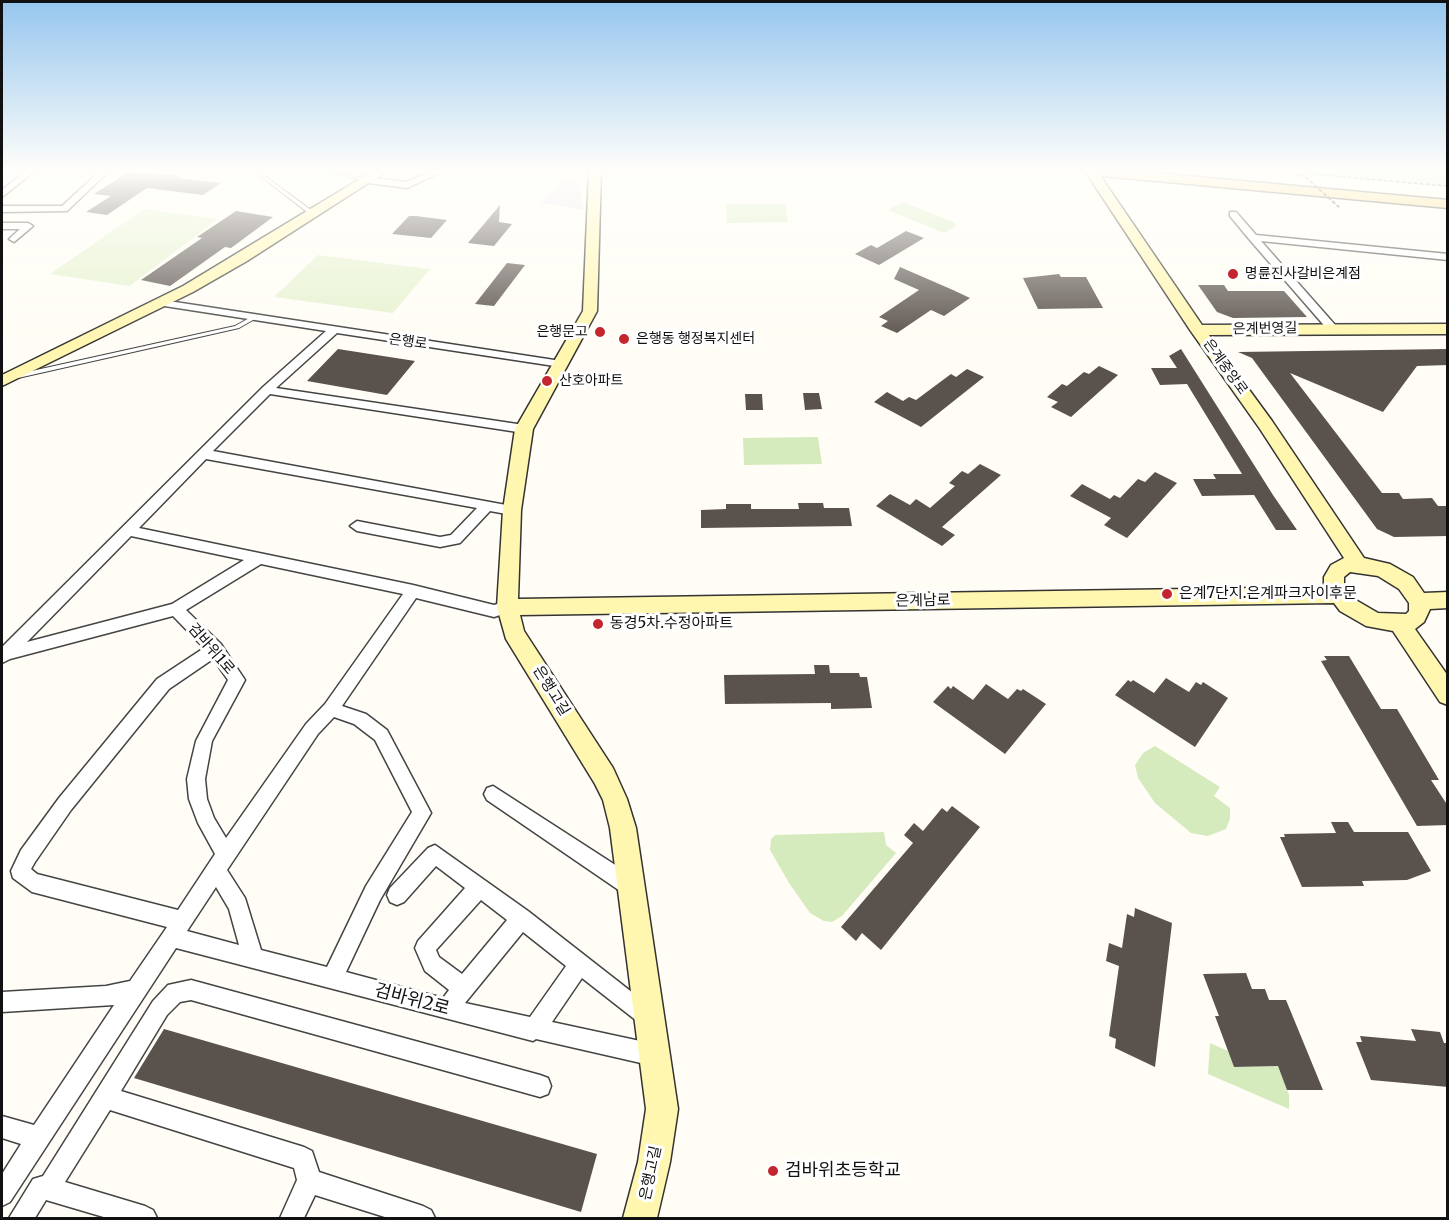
<!DOCTYPE html>
<meta charset="utf-8">
<style>
body{margin:0}
#map{position:relative;width:1449px;height:1220px;overflow:hidden;background:#fffdf5;font-family:Merriweather,serif}
canvas{display:block}
.frame{position:absolute;inset:0;border:3px solid #111;pointer-events:none}
</style>
<div id="map">
<canvas width="1449" height="1220"></canvas>
<div class="frame"></div>
</div>
<script>
const c = document.querySelector('canvas').getContext('2d');
c.lineJoin = 'round';
function fill(path, color) { c.fillStyle = color; c.fill(path, 'evenodd'); }
const shape = rows => new Path2D(rows.map(r => 'M' + r).join(''));
function trace(path, color, width, dash) { c.strokeStyle = color; c.lineWidth = width; c.lineCap = dash ? 'butt' : 'round'; c.setLineDash(dash || []); c.stroke(path); }
function drawText(font, color, halo, rows, align = 'center') {
  c.font = font + ' Merriweather,"Noto Sans KR",serif'; c.lineWidth = 6; c.setLineDash([]); c.textBaseline = 'middle'; c.strokeStyle = halo; c.fillStyle = color; for (const [text, x, y, turn = 0] of rows) {
    c.save(); c.translate(x, y); c.rotate((+turn || 0) * Math.PI / 180); c.textAlign = isNaN(turn) ? turn : align; if (halo) c.strokeText(text, 0, 0); c.fillText(text, 0, 0); c.restore();
  }
}
const industrial = shape([
 [564,178,578,180,584,210,541,203]
]);
const green = shape([
 [1301,171,1447,171,1447,184],
 [900,203,906,203,955,223,956,226,944,233,888,210],
 [726,204,786,204,788,222,727,223],
 [818,437,822,464,744,465,743,438],
 [1155,746,1220,787,1214,796,1230,808,1230,819,1226,829,1208,836,1191,833,1155,803,1138,778,1135,765,1143,753],
 [884,832,886,845,896,853,842,916,832,922,824,921,810,913,789,883,770,850,771,839,775,835],
 [1210,1043,1228,1051,1234,1067,1278,1066,1289,1095,1289,1109,1208,1074]
]);
const pitch = shape([
 [144,209,218,219,130,286,50,274],
 [318,255,430,269,393,313,274,297]
]);
const building = shape([
 [130,171,181,176,178,178,221,183,203,195,147,188,107,215,86,212,111,196,94,194],
 [500,205,499,222,512,224,494,246,468,243],
 [236,211,273,217,231,248,225,247,170,286,141,280,202,238,197,237],
 [409,216,416,216,447,220,431,238,392,234],
 [906,231,924,238,879,265,855,254,871,245,877,248],
 [507,263,525,265,494,306,475,304],
 [900,267,953,290,970,298,944,316,931,310,897,333,881,326,888,321,879,317,919,290,894,279],
 [1059,274,1061,277,1086,277,1103,308,1038,309,1023,278],
 [1198,285,1224,285,1228,291,1284,291,1307,317,1233,318,1217,312],
 [338,349,415,361,387,395,307,381],
 [1181,349,1273,495,1297,530,1276,530,1254,495,1202,496,1193,479,1216,479,1213,474,1242,474,1187,384,1160,385,1151,368,1177,368,1169,356],
 [1448,349,1448,365,1417,366,1383,412,1290,373,1382,493,1399,493,1403,499,1432,498,1438,506,1448,506,1448,536,1394,537,1377,529,1252,358,1238,352],
 [1099,366,1118,375,1071,417,1051,407,1058,402,1047,397,1062,384,1067,386,1084,372,1089,374],
 [967,369,984,377,921,427,874,402,887,392,903,401,909,397,916,400,951,374,956,377],
 [803,393,819,393,822,409,805,410],
 [745,394,762,394,763,410,746,410],
 [980,464,1001,475,942,527,955,535,942,546,876,506,890,494,910,505,916,499,930,508,955,486,949,483,962,471,968,474],
 [1155,472,1177,483,1127,538,1104,525,1111,518,1070,496,1082,484,1110,499,1114,495,1120,498,1138,479,1145,482],
 [798,503,823,503,824,508,849,508,852,526,701,528,701,510,726,509,726,504,751,504,751,509,799,509],
 [1324,656,1349,656,1381,709,1397,709,1439,780,1431,780,1448,806,1448,825,1417,826,1321,661,1327,660],
 [814,665,829,665,830,673,859,673,860,677,867,677,872,708,831,709,831,703,725,704,724,675,815,674],
 [1166,678,1189,692,1196,682,1201,685,1203,682,1228,698,1195,747,1115,695,1128,680,1131,682,1133,680,1154,693],
 [986,684,1008,699,1017,689,1021,691,1023,689,1046,704,1005,754,933,702,948,686,951,689,953,686,973,700],
 [952,806,980,827,881,950,862,933,856,941,841,927,913,843,904,835,914,823,923,831,942,808,947,812],
 [1331,822,1348,822,1354,832,1408,832,1431,871,1407,880,1362,881,1364,886,1302,887,1280,837,1285,837,1284,834,1336,833],
 [1135,908,1172,923,1155,1067,1115,1048,1116,1039,1109,1036,1119,966,1106,961,1109,943,1122,948,1127,914,1134,917],
 [1246,973,1252,989,1265,989,1269,1000,1286,1000,1323,1090,1287,1090,1278,1066,1234,1067,1215,1016,1219,1016,1203,974],
 [164,1029,597,1154,581,1212,134,1078],
 [1411,1029,1440,1032,1444,1043,1448,1043,1448,1087,1371,1080,1356,1042,1362,1042,1360,1036,1416,1041]
]);
const path = shape([
 [1312,174,1448,186]
]);
const lane = shape([
 [254,171,258,171,315,213,315,215,311,215,254,171],
 [321,171,328,171,370,180,368,181,321,171],
 [253,316,258,317,239,328,18,378,15,376,18,374,235,326,253,316]
]);
const street = shape([
 [26,171,35,171,2,197,2,190,26,171],
 [100,171,109,171,67,211,2,212,2,206,62,206,100,171],
 [433,171,444,171,407,188,368,183,364,180,368,177,406,182,433,171],
 [1295,171,1304,171,1305,173,1301,176,1295,171],
 [1230,212,1236,212,1256,235,1448,254,1448,260,1261,241,1336,326,1337,328,1332,331,1328,330,1249,239,1230,216,1230,212],
 [2,223,28,223,33,226,14,242,9,239,20,229,2,229,2,223],
 [162,300,561,361,567,364,561,367,337,333,276,388,524,425,530,429,524,433,270,394,213,451,517,507,519,510,517,513,512,515,490,511,460,543,440,547,357,531,350,526,357,521,440,537,451,535,477,508,206,459,139,528,413,585,494,605,507,601,512,603,514,607,512,611,494,617,416,598,342,706,366,714,387,730,431,813,380,900,346,972,443,998,449,990,425,971,415,948,418,941,465,888,436,866,404,902,397,905,390,902,387,895,390,888,428,848,435,845,528,911,656,1011,660,1018,656,1025,649,1029,642,1025,582,978,552,1022,654,1044,662,1047,665,1055,662,1063,654,1066,536,1039,533,1041,176,948,10,1202,2,1206,2,1174,21,1144,2,1138,2,1116,34,1125,114,1005,2,1012,2,992,106,986,130,981,167,927,32,892,13,878,11,871,21,850,59,798,157,679,204,648,173,616,10,659,2,663,2,647,263,387,326,331,158,305,158,301,162,300],
 [131,536,244,560,172,604,27,642,131,536],
 [261,564,403,594,325,704,306,724,226,838,214,818,207,799,205,779,212,741,245,680,221,644,186,610,261,564],
 [213,659,228,680,196,741,187,779,189,799,198,823,215,854,178,910,37,874,31,869,35,862,71,810,169,689,213,659],
 [334,717,354,724,375,740,412,812,366,886,327,967,261,950,245,898,227,870,318,734,334,717],
 [216,887,229,909,239,945,187,931,216,887],
 [481,900,507,920,462,974,439,957,436,950,481,900],
 [523,932,566,966,530,1017,465,1003,523,932],
 [493,786,637,879,640,886,637,893,630,896,623,893,487,800,484,794,487,788,493,786],
 [191,980,540,1075,548,1078,551,1086,548,1094,540,1097,191,1000,180,1002,167,1015,121,1091,304,1147,312,1151,319,1172,423,1206,431,1210,435,1218,388,1218,315,1195,304,1218,280,1218,297,1180,294,1168,110,1110,65,1182,145,1206,153,1210,157,1218,107,1218,46,1200,35,1218,9,1218,33,1179,43,1176,153,1001,168,985,191,980]
]);
const secondary = shape([
 [373,171,387,171,247,261,193,292,2,386,2,375,183,286,373,171],
 [589,171,601,171,597,311,533,429,521,510,518,599,1324,587,1324,577,1331,565,1344,558,1260,429,1190,330,1085,171,1097,171,1202,325,1448,324,1448,334,1209,335,1272,421,1364,558,1390,564,1413,577,1424,593,1448,592,1448,608,1430,609,1424,622,1415,629,1448,676,1448,705,1440,702,1393,631,1366,626,1340,611,1334,603,520,615,524,631,613,768,627,799,636,828,678,1109,670,1162,657,1218,623,1218,638,1162,646,1109,610,828,603,800,595,784,506,639,497,607,503,510,515,429,583,311,589,171],
 [1350,572,1378,576,1399,589,1409,603,1409,611,1406,614,1378,613,1354,599,1344,585,1344,577,1350,572]
]);
const primary = shape([
 [1084,171,1133,171,1448,200,1448,208,1091,175,1084,171]
]);
const pathBridge = shape([
 [1301,173,1339,207]
]);
const markers = [
 [1233,274,6,"#c4262e"],
 [600,332,6,"#c4262e"],
 [624,339,6,"#c4262e"],
 [547,381,6,"#c4262e"],
 [1167,594,6,"#c4262e"],
 [598,624,6,"#c4262e"],
 [773,1171,6,"#c4262e"]
];
const farPoinames = [
 ["명륜진사갈비은계점",1245,274],
 ["은행문고",588,332,"right"],
 ["은행동 행정복지센터",636,339],
 ["산호아파트",559,381]
];
const farStreetnames = [
 ["은계번영길",1265,329,-1],
 ["은행로",408,342,8],
 ["은계중앙로",1225,367,54]
];
const poiNames = [
 ["은계7단지.은계파크자이후문",1179,594],
 ["동경5차.수정아파트",610,624]
];
const streetNames = [
 ["은계남로",923,601,-1],
 ["검바위1로",211,649,49],
 ["은행고길",551,691,58],
 ["은행고길",651,1173,-78]
];
const nearStreetnames = [
 ["검바위2로",412,1000,15]
];
const nearPoinames = [
 ["검바위초등학교",785,1171]
];
fill(industrial, '#eee6ef');
fill(green, '#d5ebbd');
fill(pitch, '#e6f2cf');
fill(building, '#5a524d');
trace(lane, '#444', 2);
trace(street, '#444', 3);
trace(secondary, '#333', 3);
trace(primary, '#222', 3);
trace(path, '#333', 2, [4, 2]);
fill(lane, '#fff');
fill(street, '#fff');
fill(secondary, '#fff6b0');
fill(primary, '#f9d66b');
trace(pathBridge, '#333', 2, [4, 2]);
const sky = c.createLinearGradient(0, 0, 0, 342);
sky.addColorStop(0, '#95c6ee');
sky.addColorStop(0.5, '#fffefa');
sky.addColorStop(1, '#fffefa00');
c.fillStyle = sky;
c.fillRect(0, 0, 1449, 342);
for (const [x, y, r, color] of markers) { const dot = new Path2D(); dot.arc(x, y, r, 0, 2 * Math.PI); c.fillStyle = color; c.fill(dot); trace(dot, '#fff', 2); }
drawText('14px', '#111', '#fff', farPoinames, 'left');
drawText('14px', '#111', '#fff', farStreetnames);
drawText('15px', '#111', '#fff', poiNames, 'left');
drawText('15px', '#111', '#fff', streetNames);
drawText('18px', '#111', '#fff', nearStreetnames);
drawText('18px', '#111', '#fff', nearPoinames, 'left');
</script>
